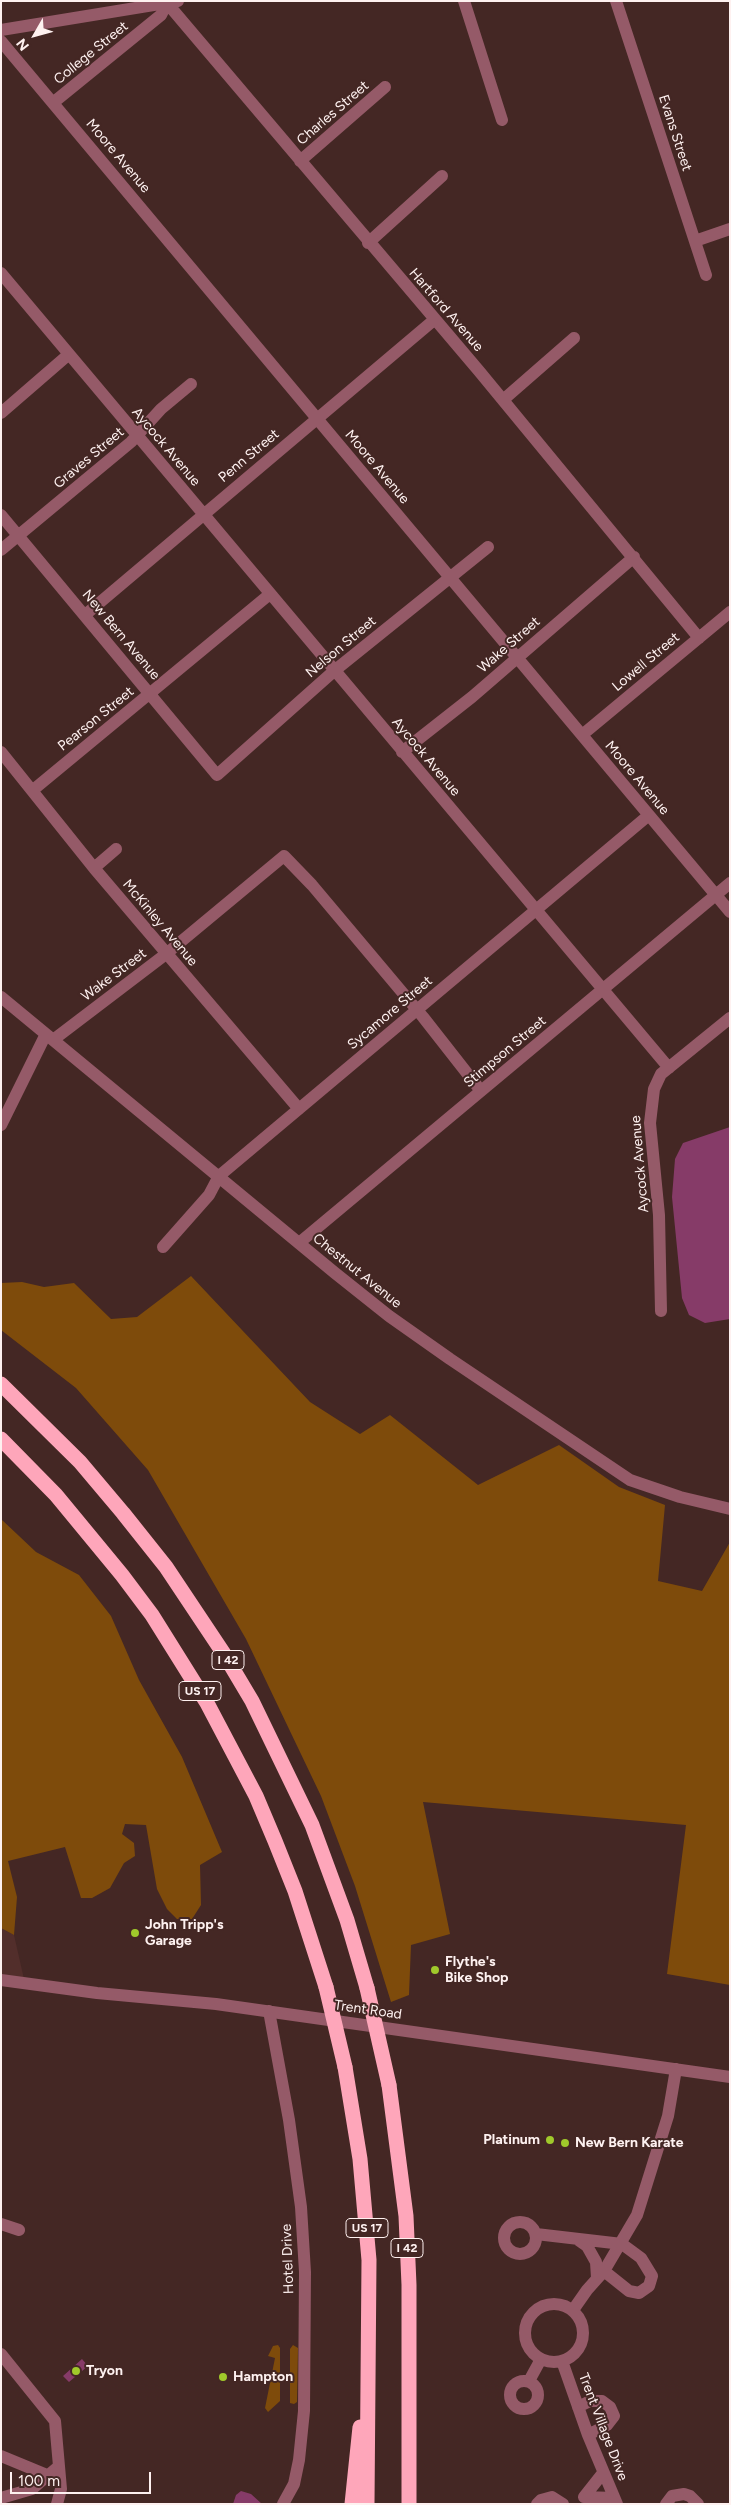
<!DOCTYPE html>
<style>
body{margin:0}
#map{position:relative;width:731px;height:2505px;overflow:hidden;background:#442724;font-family:Figtree,sans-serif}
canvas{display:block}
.frame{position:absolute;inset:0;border:2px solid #fef1f0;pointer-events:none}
.north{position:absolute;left:10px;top:10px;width:50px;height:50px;-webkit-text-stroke:4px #442724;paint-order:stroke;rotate:232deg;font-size:14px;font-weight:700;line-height:20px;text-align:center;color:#fef1f0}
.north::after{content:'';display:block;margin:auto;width:18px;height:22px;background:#fef1f0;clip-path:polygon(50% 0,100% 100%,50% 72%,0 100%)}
.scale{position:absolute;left:10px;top:2472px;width:141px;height:22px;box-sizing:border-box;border:2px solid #fef1f0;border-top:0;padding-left:6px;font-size:15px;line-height:18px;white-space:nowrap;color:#fef1f0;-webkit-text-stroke:4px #442724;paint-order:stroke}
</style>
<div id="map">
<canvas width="731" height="2505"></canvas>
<div class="frame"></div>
<div class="north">N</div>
<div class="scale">100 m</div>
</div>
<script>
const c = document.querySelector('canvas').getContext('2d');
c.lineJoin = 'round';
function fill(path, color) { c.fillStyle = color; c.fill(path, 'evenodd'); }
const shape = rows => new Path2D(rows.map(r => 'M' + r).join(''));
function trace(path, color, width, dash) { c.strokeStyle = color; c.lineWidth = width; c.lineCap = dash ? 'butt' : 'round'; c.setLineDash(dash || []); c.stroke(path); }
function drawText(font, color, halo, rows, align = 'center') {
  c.font = font + ' Figtree,sans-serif'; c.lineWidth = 4; c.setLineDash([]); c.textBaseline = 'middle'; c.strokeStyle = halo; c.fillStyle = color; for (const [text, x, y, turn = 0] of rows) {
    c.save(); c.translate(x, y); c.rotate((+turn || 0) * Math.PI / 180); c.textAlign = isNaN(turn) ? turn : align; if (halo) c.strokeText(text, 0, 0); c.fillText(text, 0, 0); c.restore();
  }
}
const built = shape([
 [1,1928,14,1935,24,1979,1,1976]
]);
const green = shape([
 [191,1276,310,1402,360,1434,390,1415,478,1485,559,1445,619,1487,665,1505,658,1581,702,1591,730,1542,730,1985,667,1974,686,1825,423,1802,450,1934,411,1945,409,1995,391,2002,355,1886,321,1796,246,1639,148,1470,76,1388,1,1330,1,1283,22,1282,44,1287,74,1283,111,1319,137,1317],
 [1,1519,36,1552,79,1575,111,1616,139,1680,182,1757,222,1852,200,1865,201,1905,192,1919,177,1919,167,1909,157,1889,146,1825,125,1824,122,1834,134,1843,135,1856,124,1863,110,1888,92,1898,81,1898,65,1847,8,1861,17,1897,14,1935,1,1928],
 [278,2345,280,2348,280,2401,268,2412,265,2408,275,2358,268,2356,273,2346],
 [293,2345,298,2348,297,2402,294,2404,290,2403,290,2349]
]);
const water = shape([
 [730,1127,730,1319,705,1323,689,1315,682,1298,672,1197,675,1159,683,1143],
 [82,2359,88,2366,69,2382,63,2376],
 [241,2491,251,2494,262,2504,233,2504,236,2495]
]);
const minor = shape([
 [464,1,502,120],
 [616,1,706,275],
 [1,30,178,1],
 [1,41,730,912],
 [54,102,161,15,167,3,479,371,699,638],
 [300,161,385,87],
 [695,241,730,229],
 [368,243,442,176],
 [1,273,669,1068],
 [503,400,574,338],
 [1,413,68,355],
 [1,515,217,775,334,671,488,547],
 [1,550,131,442,161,409,191,384],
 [85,615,434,320],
 [582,735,730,612],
 [1,752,94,868,299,1109],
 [402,752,472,697,634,557],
 [33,790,270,594],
 [94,868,116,849],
 [1,997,335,1273,389,1316,450,1359,630,1480,680,1497,730,1509],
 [53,1040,166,954,284,856,312,885,423,1017,481,1091],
 [1,1125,46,1034],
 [299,1243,730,883],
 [163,1247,209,1195,219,1176,649,815],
 [661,1311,659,1215,650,1123,654,1089,661,1074,730,1018],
 [1,1980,97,1993,216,2004,730,2077],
 [269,2011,289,2120,301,2207,305,2272,304,2411,299,2460,294,2484,283,2504],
 '504 2238a16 16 0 1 1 32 0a16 16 0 1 1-32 0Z',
 [1,2224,19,2230],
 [536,2234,622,2244,641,2258,652,2276,649,2286,639,2293,629,2291,604,2271],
 [577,2239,587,2246,596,2262,597,2278],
 '525 2333a29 29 0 1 1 58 0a29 29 0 1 1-58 0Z',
 [573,2310,587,2290,604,2271,637,2215,668,2116,676,2069],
 [1,2354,55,2421,61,2489,57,2504],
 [562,2361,588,2435,617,2504],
 '510 2395a14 14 0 1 1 28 0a14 14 0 1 1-28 0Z',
 [529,2381,541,2359],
 [578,2407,590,2401,602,2401,610,2407,614,2416,607,2425,588,2435],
 [1,2456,47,2475],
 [603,2473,584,2497,614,2498],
 [1,2498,32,2489,58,2467],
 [537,2504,541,2500,552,2497,563,2504],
 [666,2504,672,2496,684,2494,690,2496,698,2504]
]);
const highway = shape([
 [1,1384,80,1462,123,1513,166,1567,224,1654,252,1701,312,1825,347,1920,367,1988],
 [1,1439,56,1495,122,1575,152,1615,207,1703,256,1796,275,1841,295,1891,326,1987],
 [345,2067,360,2159,369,2260,367,2504],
 [389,2085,406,2216,409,2285,409,2504],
 [352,2504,360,2427]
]);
const highwayBridge = shape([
 [326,1987,345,2067],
 [367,1988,389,2085]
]);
const markers = [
 [135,1933,5,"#a0c92b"],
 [435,1970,5,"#a0c92b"],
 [550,2140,5,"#a0c92b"],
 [565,2143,5,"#a0c92b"],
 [76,2371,5,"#a0c92b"],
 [223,2377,5,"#a0c92b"]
];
const shields = [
 [228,1660,32],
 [200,1691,42],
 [367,2228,42],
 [407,2248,32]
];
const shieldNames = [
 ["I 42",228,1660],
 ["US 17",200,1691],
 ["US 17",367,2228],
 ["I 42",407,2248]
];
const streetNames = [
 ["College Street",91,53,-39],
 ["Charles Street",333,113,-41],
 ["Evans Street",675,133,72],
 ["Moore Avenue",118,156,50],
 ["Hartford Avenue",446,310,49],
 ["Aycock Avenue",166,447,50],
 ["Penn Street",249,456,-40],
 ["Graves Street",89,458,-40],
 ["Moore Avenue",377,467,50],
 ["New Bern Avenue",121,635,50],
 ["Wake Street",509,645,-41],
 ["Nelson Street",341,647,-40],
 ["Lowell Street",646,662,-40],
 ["Pearson Street",96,719,-39],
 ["Aycock Avenue",426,757,50],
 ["Moore Avenue",637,778,50],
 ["McKinley Avenue",160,923,50],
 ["Wake Street",114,975,-37],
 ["Sycamore Street",390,1013,-40],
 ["Stimpson Street",505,1052,-40],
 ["Aycock Avenue",640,1164,-95],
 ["Chestnut Avenue",357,1271,39],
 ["Trent Road",368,2010,8],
 ["Hotel Drive",288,2259,-92],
 ["Trent Village Drive",603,2427,69]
];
const poiNames = [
 ["John Tripp's",145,1925],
 ["Garage",145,1941],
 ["Flythe's",445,1962],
 ["Bike Shop",445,1978],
 ["Platinum",540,2140,"right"],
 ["New Bern Karate",575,2143],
 ["Tryon",86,2371],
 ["Hampton",233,2377]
];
fill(built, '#522e2b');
fill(green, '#7e4b0b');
fill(water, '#863b68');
trace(minor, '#955a68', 12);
trace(highway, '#fea6ba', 15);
trace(highwayBridge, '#fea6ba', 15);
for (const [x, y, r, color] of markers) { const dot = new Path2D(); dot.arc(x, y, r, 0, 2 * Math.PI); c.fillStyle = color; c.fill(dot); trace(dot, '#442724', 2); }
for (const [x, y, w] of shields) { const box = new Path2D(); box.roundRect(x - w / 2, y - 9.5, w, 19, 4); c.fillStyle = '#442724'; c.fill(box); trace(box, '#fef1f0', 1); }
drawText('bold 12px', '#fef1f0', null, shieldNames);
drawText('14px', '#fef1f0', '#442724', streetNames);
drawText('bold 14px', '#fef1f0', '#442724', poiNames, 'left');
</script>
